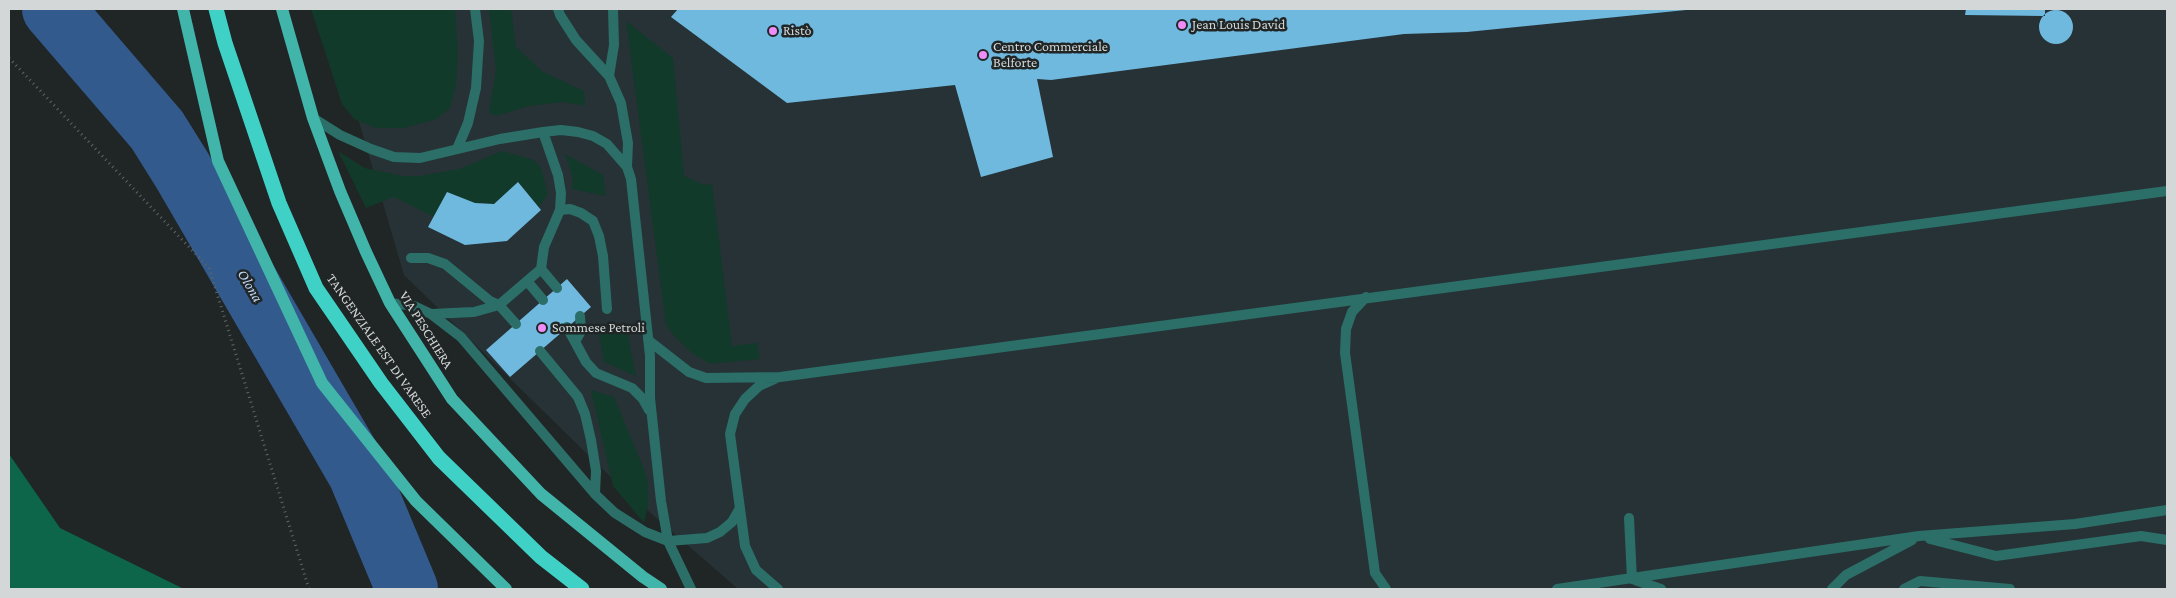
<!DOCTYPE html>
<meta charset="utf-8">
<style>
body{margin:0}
#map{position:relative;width:2176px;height:598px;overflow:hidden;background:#202526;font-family:"Crimson Pro",serif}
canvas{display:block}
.frame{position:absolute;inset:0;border:10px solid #d3d7d7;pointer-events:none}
</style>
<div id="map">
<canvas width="2176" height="598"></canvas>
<div class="frame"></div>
</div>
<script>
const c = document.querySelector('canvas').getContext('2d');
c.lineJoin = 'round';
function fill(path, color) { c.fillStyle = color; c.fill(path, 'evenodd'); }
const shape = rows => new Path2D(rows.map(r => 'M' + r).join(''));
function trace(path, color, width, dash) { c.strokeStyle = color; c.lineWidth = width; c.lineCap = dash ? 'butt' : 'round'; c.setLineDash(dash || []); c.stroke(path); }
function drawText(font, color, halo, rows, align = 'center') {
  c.font = font + ' "Crimson Pro",serif'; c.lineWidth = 5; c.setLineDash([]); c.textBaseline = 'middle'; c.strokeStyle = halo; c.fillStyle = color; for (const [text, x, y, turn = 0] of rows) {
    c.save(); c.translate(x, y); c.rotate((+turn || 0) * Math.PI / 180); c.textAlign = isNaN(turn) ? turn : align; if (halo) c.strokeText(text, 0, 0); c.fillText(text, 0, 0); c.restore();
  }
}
const built = shape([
 [326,9,2167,9,2167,589,738,589,623,489,404,275]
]);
const green = shape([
 [311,9,455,9,458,55,456,85,450,108,436,119,404,128,376,128,354,119,342,104],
 [489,9,511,9,516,47,543,72,584,91,585,106,563,102,529,106,496,116,489,112,496,70],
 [626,21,673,58,684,176,704,185,712,184,732,346,757,343,760,359,710,364,692,353,675,337,666,325],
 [338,151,365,168,403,176,420,176,459,169,502,151,534,160,541,168,548,194,539,207,518,182,494,204,475,203,434,217,394,197,366,208],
 [565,154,603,175,606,196,572,189,573,178],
 [626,325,636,376,604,362,598,330],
 [591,390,614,397,643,467,648,482,648,507,644,523,613,486]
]);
const forest = shape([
 [9,454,60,528,184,589,9,589]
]);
const river = shape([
 [53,9,157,130,182,170,359,474,407,589]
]);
const building = shape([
 [678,9,1686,9,1686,10,1467,32,1404,34,1051,80,1037,79,1053,157,981,177,955,85,787,103,671,17],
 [1966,9,2045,9,2045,16,1965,15],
 '2039 27a17 17 0 1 1 34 0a17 17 0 1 1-34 0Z',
 [518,182,541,210,507,241,465,245,428,227,447,192,475,203,494,204],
 [567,279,591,307,510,377,486,350]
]);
const path = shape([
 [9,58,209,268,309,589]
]);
const lane = shape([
 [558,9,560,15,576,40,609,76,621,103,628,143,627,167],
 [609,76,614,45,613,9],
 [313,118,340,135,371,149,394,157,420,158,500,139,543,132,561,130,578,132,593,136,607,144,627,167,631,179,650,356,650,398,661,501,668,541,691,589],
 [457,149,468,123,476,88,479,41,475,9],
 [560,210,570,209,581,213,593,221,599,236,603,256,607,309],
 [411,258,428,258,445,264,490,301,499,305,541,269,544,247,560,210,561,193,558,175,543,132],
 [541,269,557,288],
 [527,281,543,300],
 [1366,297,1352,312,1346,329,1345,353,1375,573,1386,589],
 [390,303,414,306,431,314,461,337,595,494],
 [431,314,474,312,499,305,516,324],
 [567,327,586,362,596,373,632,388,643,399,649,410],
 [576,340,581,331,580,316],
 [648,340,689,372,706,378,780,377,2167,191],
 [540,351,578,397,585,414,591,440,596,471,595,494,615,513,645,532,668,541,707,538,720,532,732,522,740,508],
 [777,378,759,386,745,399,735,414,730,434,745,546,756,570,778,589],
 [1629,518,1632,579],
 [1930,539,1996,556,2141,536,2167,540],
 [1635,580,1661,589],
 [1557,589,1919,536,2075,524,2167,510],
 [1832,589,1846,575,1912,540],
 [1904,589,1920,581,2010,589]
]);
const primary = shape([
 [183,9,218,161,322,383,416,501,506,589],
 [282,9,313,118,340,191,366,252,390,303,452,399,541,494,643,577,661,589]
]);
const highway = shape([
 [216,9,225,43,279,203,316,288,381,383,439,458,541,557,582,589]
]);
const markers = [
 [1182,25,5,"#ee8cf8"],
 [773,31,5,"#ee8cf8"],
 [983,55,5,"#ee8cf8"],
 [542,328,5,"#ee8cf8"]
];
const poiNames = [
 ["Jean Louis David",1192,25],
 ["Ristò",783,31],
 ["Centro Commerciale",993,47],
 ["Belforte",993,63],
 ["Sommese Petroli",552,328]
];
const streetNames = [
 ["VIA PESCHIERA",426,330,58],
 ["TANGENZIALE EST DI VARESE",379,346,55]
];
const waterNames = [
 ["Olona",250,286,60]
];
fill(built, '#263235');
fill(green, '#123a2a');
fill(forest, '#0d6649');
trace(river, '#335a8c', 62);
fill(building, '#6fb9df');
trace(path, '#606565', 3, [1, 4]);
trace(lane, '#2b6f68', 10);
trace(primary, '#41b5aa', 12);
trace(highway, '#3fd1c5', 15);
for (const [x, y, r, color] of markers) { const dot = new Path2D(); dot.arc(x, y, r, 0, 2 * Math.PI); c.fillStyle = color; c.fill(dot); trace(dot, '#202526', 2); }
drawText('14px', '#d3d7d7', '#202526', poiNames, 'left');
drawText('14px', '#d3d7d7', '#202526', streetNames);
drawText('italic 15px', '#bed5f4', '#202526', waterNames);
</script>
